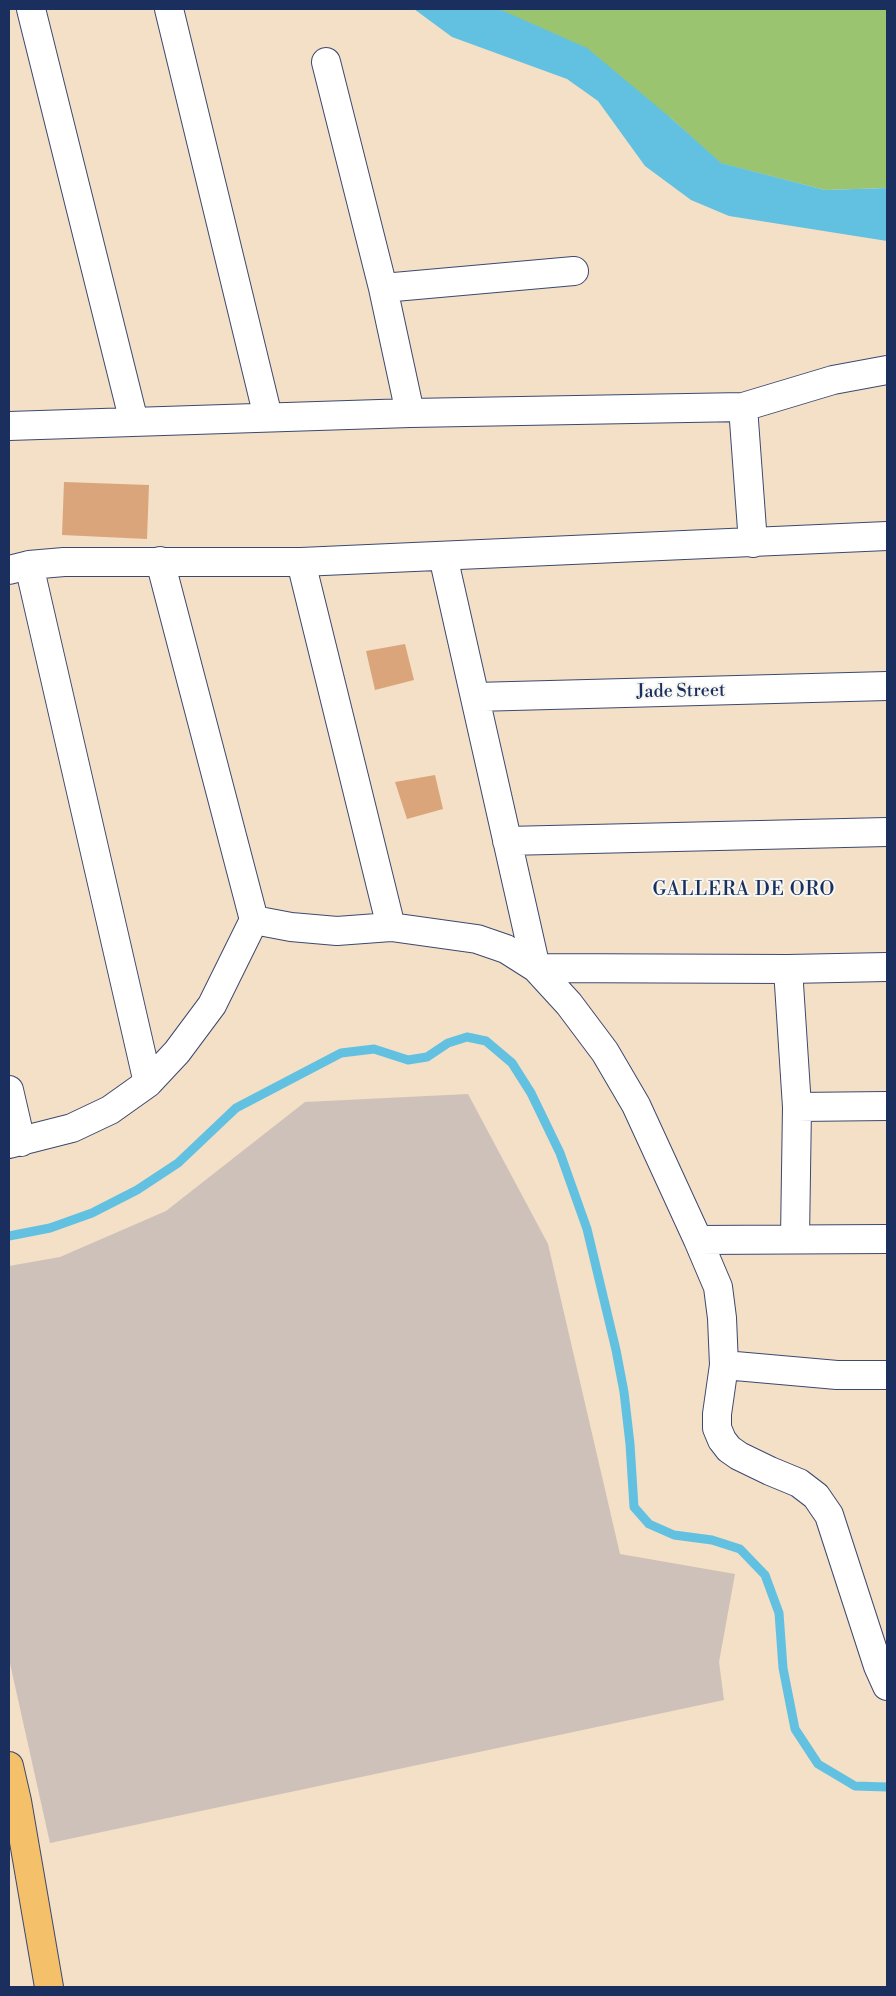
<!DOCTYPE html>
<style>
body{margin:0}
#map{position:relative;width:896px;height:1996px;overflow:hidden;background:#f4dfc7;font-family:"Libre Bodoni",serif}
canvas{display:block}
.frame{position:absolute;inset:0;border:10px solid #1b2f5e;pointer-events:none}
</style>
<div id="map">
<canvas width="896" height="1996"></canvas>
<div class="frame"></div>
</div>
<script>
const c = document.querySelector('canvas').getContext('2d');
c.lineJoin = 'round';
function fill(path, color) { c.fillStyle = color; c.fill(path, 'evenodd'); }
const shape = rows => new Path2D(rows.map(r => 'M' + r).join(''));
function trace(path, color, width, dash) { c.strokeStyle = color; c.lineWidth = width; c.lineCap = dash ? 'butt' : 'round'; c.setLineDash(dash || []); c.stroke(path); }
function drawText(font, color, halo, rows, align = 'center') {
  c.font = font + ' "Libre Bodoni",serif'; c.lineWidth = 4; c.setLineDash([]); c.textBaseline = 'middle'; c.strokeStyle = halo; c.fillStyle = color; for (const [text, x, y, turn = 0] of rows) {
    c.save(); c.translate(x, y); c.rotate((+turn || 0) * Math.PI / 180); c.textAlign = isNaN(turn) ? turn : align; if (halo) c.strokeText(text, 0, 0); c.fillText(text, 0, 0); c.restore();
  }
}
const industrial = shape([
 [468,1094,548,1244,620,1554,735,1574,719,1662,724,1700,50,1843,9,1659,9,1266,60,1257,166,1211,305,1102]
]);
const green = shape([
 [499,9,887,9,887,188,825,190,720,163,672,119]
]);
const water = shape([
 [414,9,499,9,587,48,672,119,721,163,825,190,887,188,887,241,729,216,691,200,645,166,598,101,567,79,452,37]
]);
const stream = shape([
 [9,1236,50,1228,92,1213,137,1190,178,1163,236,1108,341,1053,374,1049,408,1060,427,1057,448,1043,467,1037,486,1041,512,1063,531,1093,560,1153,587,1229,616,1350,624,1392,630,1444,634,1507,649,1524,674,1535,712,1540,740,1549,765,1575,779,1613,783,1668,795,1729,818,1764,855,1786,887,1787]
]);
const building = shape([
 [64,482,149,485,147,539,62,535],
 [405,644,414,680,375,690,366,651],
 [435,775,443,809,407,819,395,782]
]);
const minor = shape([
 [31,9,134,422],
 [169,9,268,417],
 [326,62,383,288,410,413],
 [383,288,574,271],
 [743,407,753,543],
 [9,426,410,413,743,407,833,380,887,370],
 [443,556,536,968],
 [301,562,391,927],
 [29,565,148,1083],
 [9,570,29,565,64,562,301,562,887,536],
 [475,697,887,686],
 [507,841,887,832],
 [254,920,291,927,337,931,391,927,477,939,506,949,536,968,569,1004,605,1052,636,1105,698,1240,718,1287,722,1318,724,1365,717,1414,717,1428,722,1440,729,1449,739,1456,770,1471,799,1483,816,1496,829,1515,878,1666,887,1686],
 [536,968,788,969,887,967],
 [788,969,797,1107,795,1238],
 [9,1090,21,1142],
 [797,1107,887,1106],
 [9,1144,72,1128,110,1110,148,1083,177,1052,212,1005,254,920,160,561],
 [698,1240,887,1239],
 [724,1365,837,1375,887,1375]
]);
const major = shape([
 [9,1766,17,1801,49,1987]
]);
const streetNames = [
 ["Jade Street",681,692,-1]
];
const neighbourhoodNames = [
 ["GALLERA DE ORO",744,890]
];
fill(industrial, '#cec1b9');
fill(green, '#9bc470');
fill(water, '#62c1e0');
trace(stream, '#62c1e0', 9);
fill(building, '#dba57b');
trace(minor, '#3c496e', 30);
trace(major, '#3c496e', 30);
trace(minor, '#fff', 28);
trace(major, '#f4c16a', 28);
drawText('18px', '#1b2f5e', '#f6f6f2', streetNames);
c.letterSpacing = '1px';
drawText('19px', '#1b2f5e', '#f6f6f2', neighbourhoodNames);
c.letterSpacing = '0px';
</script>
